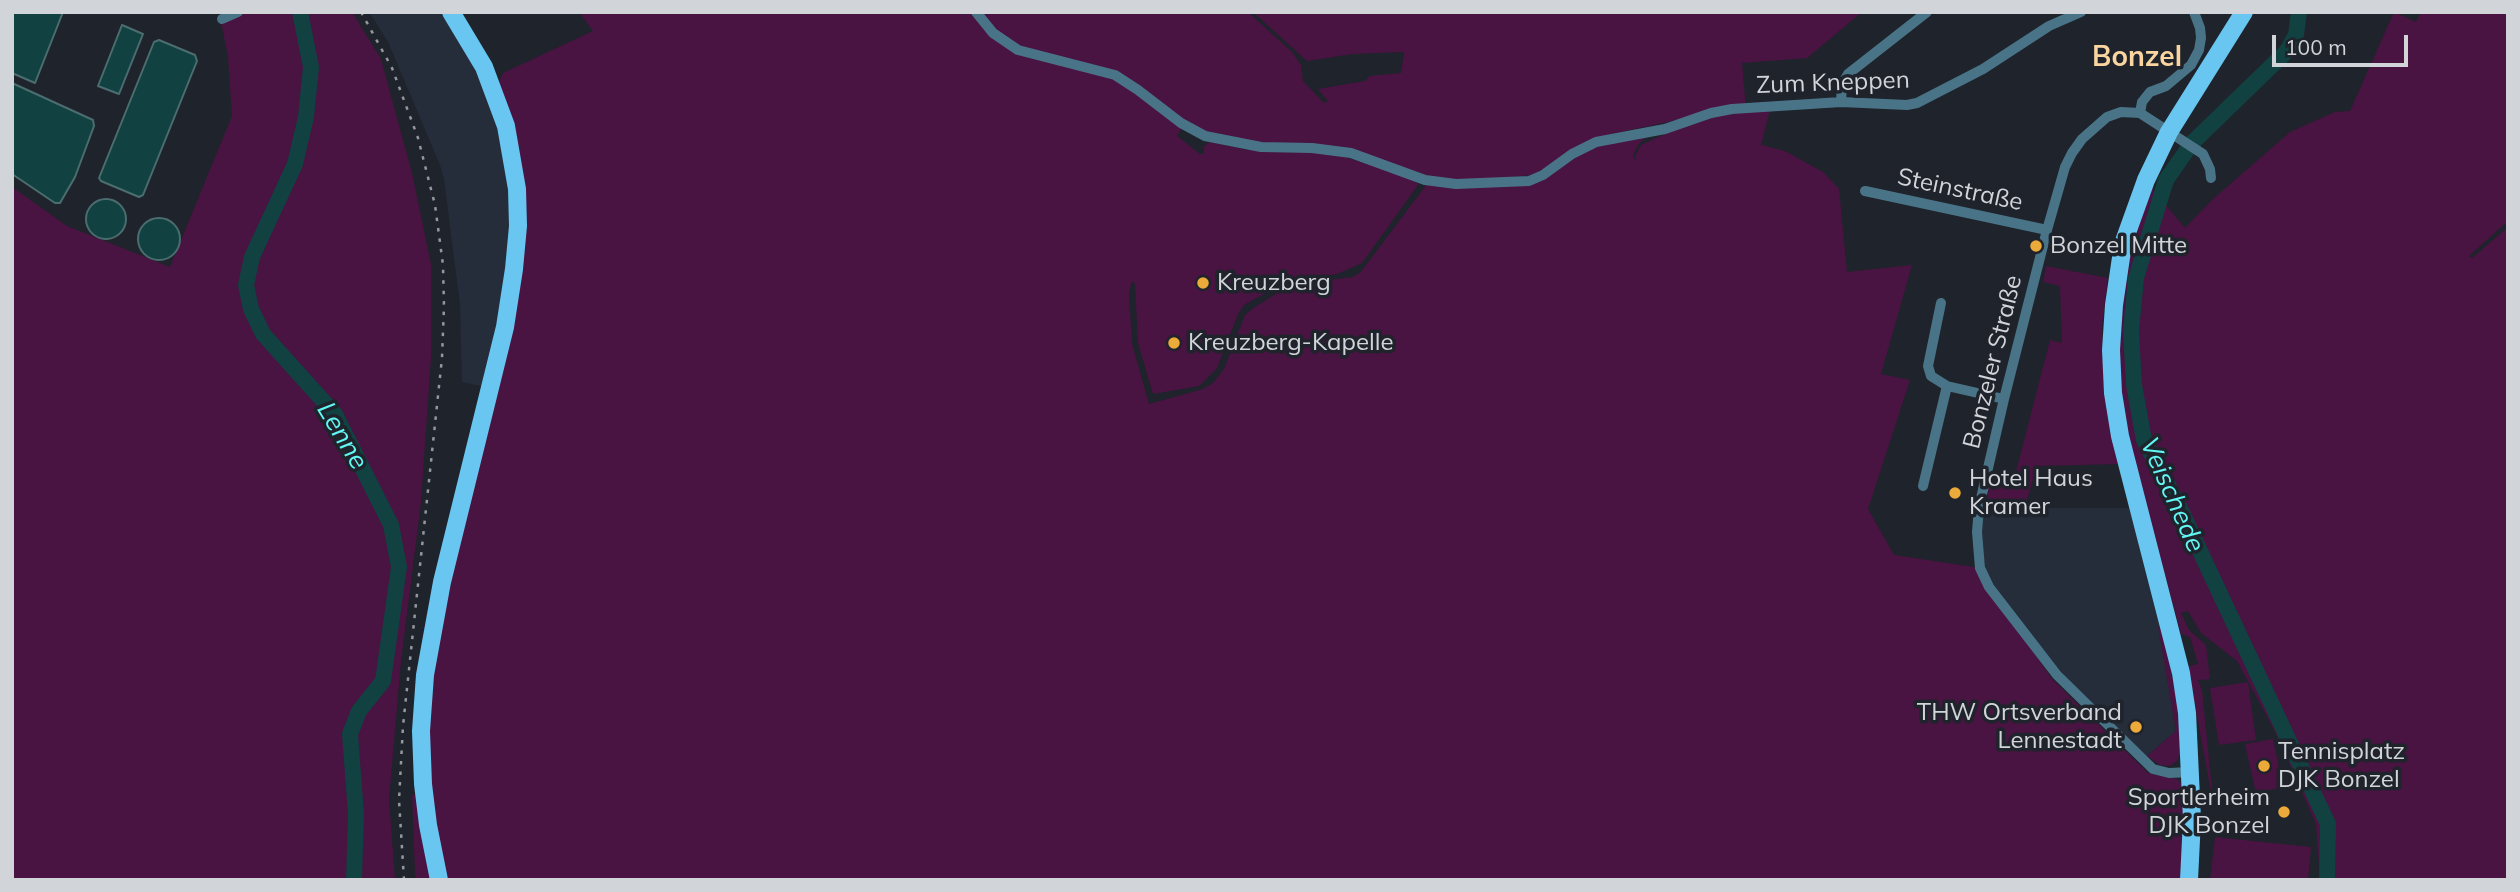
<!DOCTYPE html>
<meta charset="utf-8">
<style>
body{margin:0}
#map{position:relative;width:2520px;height:892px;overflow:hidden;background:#1f232b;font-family:Mulish,sans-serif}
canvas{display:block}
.frame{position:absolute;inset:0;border:14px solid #d1d4d9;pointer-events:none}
.scale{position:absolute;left:2272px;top:35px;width:136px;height:32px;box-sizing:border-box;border:4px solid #d1d4d9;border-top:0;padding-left:9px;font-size:21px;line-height:24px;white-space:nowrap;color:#d1d4d9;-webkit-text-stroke:5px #1f232b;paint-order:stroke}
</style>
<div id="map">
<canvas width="2520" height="892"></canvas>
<div class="frame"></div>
<div class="scale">100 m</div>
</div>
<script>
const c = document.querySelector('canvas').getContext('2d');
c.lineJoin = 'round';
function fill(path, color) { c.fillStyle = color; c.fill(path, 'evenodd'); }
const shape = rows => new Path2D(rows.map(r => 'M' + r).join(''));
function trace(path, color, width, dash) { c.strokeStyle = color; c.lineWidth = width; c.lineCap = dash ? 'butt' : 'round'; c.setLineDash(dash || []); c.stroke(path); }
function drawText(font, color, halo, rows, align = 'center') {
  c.font = font + ' Mulish,sans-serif'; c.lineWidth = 7; c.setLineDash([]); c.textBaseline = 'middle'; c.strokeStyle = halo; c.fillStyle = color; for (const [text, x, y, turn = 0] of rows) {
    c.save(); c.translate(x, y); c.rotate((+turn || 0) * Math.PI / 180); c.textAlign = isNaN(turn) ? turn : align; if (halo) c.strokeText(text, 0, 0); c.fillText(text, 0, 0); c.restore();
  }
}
const built = shape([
 [369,12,445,12,497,111,512,178,507,291,485,387,462,382,460,305,444,179,440,165,388,42],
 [1984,508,2129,508,2144,554,2162,626,2159,627,2176,731,2147,756,2068,680,1994,589,1986,570,1984,557,1981,523]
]);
const green = shape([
 [219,12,352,12,381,59,412,173,431,264,431,357,421,502,401,661,389,799,395,880,12,880,12,187,67,226,170,267,232,116,228,57],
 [579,12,973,12,990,33,1005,46,1026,56,1030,50,1011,43,999,34,979,12,1248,12,1292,52,1301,65,1303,81,1324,103,1328,101,1318,89,1365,81,1370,76,1401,73,1404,52,1352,54,1307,61,1253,12,1862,12,1807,58,1742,63,1746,110,1770,110,1761,145,1785,151,1823,172,1839,189,1847,272,1912,265,1881,374,1910,380,1868,509,1894,555,1974,567,2052,679,2148,773,2177,779,2184,787,2184,837,2181,880,444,880,429,786,425,706,442,605,515,305,525,236,515,134,498,84,503,73,593,31],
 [1084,64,1118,72,1182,120,1208,134,1250,144,1342,148,1429,177,1442,179,1476,180,1532,175,1552,165,1586,143,1611,134,1682,119,1687,124,1641,145,1635,156,1637,162,1633,156,1638,145,1648,135,1601,143,1573,157,1550,175,1528,183,1450,186,1427,184,1360,273,1353,277,1305,283,1284,289,1255,307,1245,315,1224,369,1213,383,1203,389,1149,404,1132,344,1129,293,1132,281,1135,284,1138,343,1153,394,1199,386,1217,368,1238,314,1244,305,1282,284,1337,274,1362,263,1418,185,1413,178,1338,155,1294,150,1247,150,1210,142,1204,146,1204,154,1200,154,1177,136,1182,128,1150,101,1115,76,1084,67],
 [2394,12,2416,22,2421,12,2508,12,2508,221,2469,256,2472,258,2508,227,2508,880,2320,880,2316,824,2275,732,2237,661,2201,633,2188,611,2181,613,2189,630,2206,645,2210,679,2198,680,2202,690,2214,809,2188,666,2198,664,2190,637,2181,634,2124,423,2117,351,2130,239,2151,187,2185,228,2213,199,2290,132,2335,112,2350,111],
 [2046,266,2108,278,2102,327,2104,387,2118,464,2037,466,2027,500,1986,500,1990,484,2012,487,2050,340,2062,343,2060,286,2043,282],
 [2162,626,2177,700,2182,750,2177,761,2170,766,2160,765,2147,756,2176,731,2158,627],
 [2248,682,2256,740,2219,745,2210,688],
 [2273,739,2283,787,2256,793,2245,744],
 [419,794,434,880,416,880,415,873,412,795],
 [2215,837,2311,847,2308,880,2210,880]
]);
const water = shape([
 [12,12,63,12,35,83,12,73,12,12],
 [122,25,143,34,119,94,98,86,122,25],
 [159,40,195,55,197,61,143,195,139,197,101,181,99,178,154,42,159,40],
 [12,83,93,120,94,126,75,177,60,203,55,203,12,174,12,83],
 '86 219a20 20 0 1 1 40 0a20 20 0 1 1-40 0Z',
 '138 239a21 21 0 1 1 42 0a21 21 0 1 1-42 0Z'
]);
const river = shape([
 [300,12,311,67,306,117,295,164,252,257,246,285,251,309,263,334,335,414,391,525,399,567,383,681,359,711,350,734,356,814,354,880],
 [2299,12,2296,35,2287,51,2192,143,2166,180,2136,278,2131,331,2134,385,2144,440,2176,500,2328,824,2327,880]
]);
const minor = shape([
 [976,12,993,33,1018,50,1115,75,1138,90,1181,123,1205,136,1261,147,1312,148,1351,153,1425,180,1456,184,1529,181,1543,175,1572,154,1596,142,1665,129,1711,113,1732,109,1841,102,1907,105,1917,103,1983,69,2049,26,2081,12],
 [222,19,238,12],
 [1841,102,1842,84,1848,74,1927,12],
 [2140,113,2142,102,2150,92,2166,86,2191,65,2199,50,2201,38,2200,28,2194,12],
 [1865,191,2047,230],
 [1941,303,1928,366,1931,376,1947,386,2004,399],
 [1923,486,1947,386],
 [2191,772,2169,773,2153,769,2057,675,1989,587,1980,568,1977,532,1979,507,2004,399,2047,230,2065,167,2072,153,2082,139,2107,117,2121,112,2140,113,2203,154,2210,169,2211,178]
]);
const primary = shape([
 [439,880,428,825,423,784,421,731,425,675,442,582,505,327,514,269,518,226,517,189,506,126,484,67,451,12],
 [2189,880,2192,819,2187,713,2181,673,2120,436,2113,393,2111,350,2114,305,2123,244,2146,180,2169,132,2244,12]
]);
const rail = shape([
 [361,12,392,68,418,138,435,205,443,265,444,306,442,358,403,726,399,800,404,880]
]);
const markers = [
 [2036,246,7,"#ebaa39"],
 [1203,283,7,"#ebaa39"],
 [1174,343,7,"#ebaa39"],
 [1955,493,7,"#ebaa39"],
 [2136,727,7,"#ebaa39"],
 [2264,766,7,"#ebaa39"],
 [2284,812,7,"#ebaa39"]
];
const streetNames = [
 ["Zum Kneppen",1833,83,-2],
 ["Steinstraße",1960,190,12],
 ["Bonzeler Straße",1993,362,-76]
];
const poiNames = [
 ["Bonzel Mitte",2050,246],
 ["Kreuzberg",1217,283],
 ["Kreuzberg-Kapelle",1188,343],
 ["Hotel Haus",1969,479],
 ["Kramer",1969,507],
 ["THW Ortsverband",2122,713,"right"],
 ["Lennestadt",2122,741,"right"],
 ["Tennisplatz",2278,752],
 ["DJK Bonzel",2278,780],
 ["Sportlerheim",2270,798,"right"],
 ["DJK Bonzel",2270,826,"right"]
];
const waterNames = [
 ["Lenne",342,436,59],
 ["Veischede",2172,495,66]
];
const quarterNames = [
 ["Bonzel",2137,58]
];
fill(built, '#252c3a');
fill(green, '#491342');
fill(water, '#114141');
trace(water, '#4b6d6f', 2);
trace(river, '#114141', 16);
trace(minor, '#497488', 10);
trace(primary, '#68c6f0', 18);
trace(rail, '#94989e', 2.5, [3.5, 7]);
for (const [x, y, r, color] of markers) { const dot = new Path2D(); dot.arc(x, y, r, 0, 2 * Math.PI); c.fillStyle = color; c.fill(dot); trace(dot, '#1f232b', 2.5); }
drawText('24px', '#d1d4d9', '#1f232b', streetNames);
drawText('24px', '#d1d4d9', '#1f232b', poiNames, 'left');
drawText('italic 26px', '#62f6f5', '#1f232b', waterNames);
drawText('bold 28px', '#fad5a0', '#1f232b', quarterNames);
</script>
